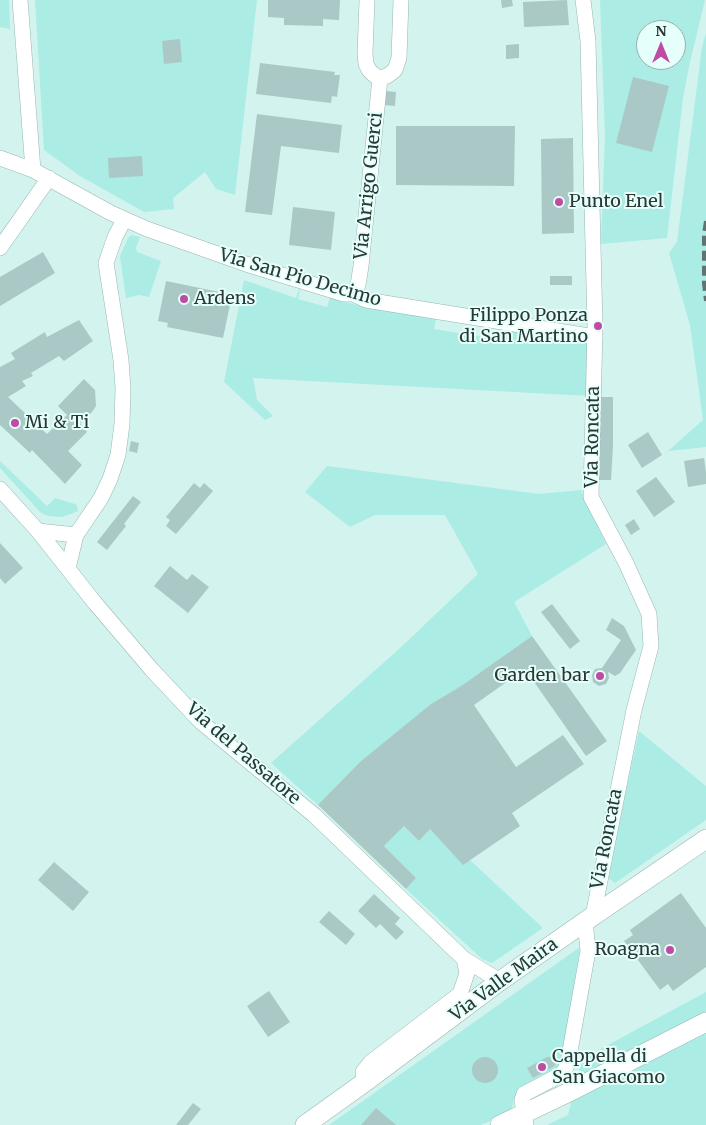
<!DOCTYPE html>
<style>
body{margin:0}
#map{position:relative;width:706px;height:1125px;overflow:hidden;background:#d3f3ef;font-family:Merriweather,serif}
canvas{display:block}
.north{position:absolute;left:636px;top:20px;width:50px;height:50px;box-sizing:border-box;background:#e5fffb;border:1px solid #9aafac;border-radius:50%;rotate:0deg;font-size:14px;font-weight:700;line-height:20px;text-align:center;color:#2a3735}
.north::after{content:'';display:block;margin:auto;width:18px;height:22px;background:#bf4ba5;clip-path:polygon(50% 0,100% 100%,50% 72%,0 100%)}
</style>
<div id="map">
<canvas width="706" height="1125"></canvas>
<div class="north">N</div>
</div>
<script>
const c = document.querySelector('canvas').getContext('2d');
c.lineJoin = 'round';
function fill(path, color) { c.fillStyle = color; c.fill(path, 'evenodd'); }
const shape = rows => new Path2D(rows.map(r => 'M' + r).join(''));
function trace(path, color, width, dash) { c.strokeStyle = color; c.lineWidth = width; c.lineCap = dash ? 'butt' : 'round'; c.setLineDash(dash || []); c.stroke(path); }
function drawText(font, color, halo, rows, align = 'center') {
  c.font = font + ' Merriweather,serif'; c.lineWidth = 4; c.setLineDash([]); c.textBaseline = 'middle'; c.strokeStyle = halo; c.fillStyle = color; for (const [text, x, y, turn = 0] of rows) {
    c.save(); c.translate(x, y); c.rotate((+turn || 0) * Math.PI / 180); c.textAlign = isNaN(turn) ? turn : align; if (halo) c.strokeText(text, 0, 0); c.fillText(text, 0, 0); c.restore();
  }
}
const green = shape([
 [0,0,9,0,10,29,0,27],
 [35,0,257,0,235,195,216,189,205,172,173,198,174,209,144,212,80,176,44,150],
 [600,0,705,0,690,62,683,98,667,238,601,244,605,136],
 [646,30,676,30,676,60,646,60],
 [706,33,706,447,668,451,703,420,690,325,669,253,677,242,702,47],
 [131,235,140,237,136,248,137,252,161,261,149,297,139,295,126,298,120,256,128,238],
 [244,280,296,298,299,289,300,290,298,299,327,307,330,297,363,307,436,318,434,329,501,340,503,329,588,344,589,396,253,378,257,400,273,416,265,420,224,382],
 [0,461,47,506,55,498,75,504,77,506,78,511,76,512,62,517,48,516,41,513,0,468],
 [327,466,539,494,581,490,606,544,514,602,532,636,461,686,431,704,318,805,271,763,399,649,478,574,445,515,375,515,350,527,305,492],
 [639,731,706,786,706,820,615,883,607,877],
 [404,826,419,841,430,829,470,860,543,928,492,963,482,959,406,889,416,878,384,846],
 [580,947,562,1062,554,1073,522,1086,514,1099,511,1112,481,1125,329,1125],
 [706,992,706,1125,547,1125,568,1115,582,1059]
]);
const building = shape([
 [268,0,340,0,339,20,323,19,323,26,284,25,284,18,268,17],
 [501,0,512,0,513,6,502,8],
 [567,0,569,25,524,27,523,2],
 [180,39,182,62,164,64,162,41],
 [519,44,519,58,506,59,506,45],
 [260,63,335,72,334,75,340,75,337,97,332,96,331,103,256,94],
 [633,77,669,86,652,152,616,143],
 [386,91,396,92,395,106,385,105],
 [257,114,342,125,339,153,281,146,272,215,245,212],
 [396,126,515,126,514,186,396,185],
 [573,138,574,233,542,234,541,139],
 [142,156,143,176,109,178,108,158],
 [293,207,335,212,331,250,289,245],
 [43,252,55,273,0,306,0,277],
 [550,276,572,276,572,285,550,285],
 [166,281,229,294,227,304,230,305,223,338,167,327,168,323,158,321],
 [79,320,93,341,64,361,59,356,31,373,33,376,22,381,26,386,8,397,47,434,67,415,58,406,84,379,95,390,96,406,92,412,80,423,87,432,68,451,82,465,65,484,32,450,30,453,0,425,0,367,15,359,11,353,45,332,47,337],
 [600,397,613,397,613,446,611,480,598,480,600,446],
 [648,432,662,455,642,468,628,445],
 [131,441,139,443,137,453,129,451],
 [704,458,706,472,706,484,688,487,684,461],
 [656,477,675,502,654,517,636,491],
 [194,483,200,488,204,483,213,491,176,534,166,526,170,520,166,517],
 [133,496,141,502,124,524,126,526,107,550,97,542],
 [634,519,640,529,631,535,625,525],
 [0,543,23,568,5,584,0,578],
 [170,566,187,580,192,574,209,587,188,613,154,586],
 [552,604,580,641,570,649,541,612],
 [612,618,624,626,636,650,620,673,615,676,608,672,609,678,606,684,599,686,593,682,592,675,595,669,602,668,621,640,606,630],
 [532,636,607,741,586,756,525,669,474,705,516,767,563,735,584,764,512,813,520,826,463,865,430,829,419,841,404,826,384,846,416,878,406,889,318,805,360,762,431,704,461,686],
 [54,862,89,892,73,911,38,880],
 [681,893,706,928,706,967,673,991,668,984,660,990,624,941,633,935,630,930],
 [374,894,400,918,395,924,404,932,396,940,380,924,376,928,358,911],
 [329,911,355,934,346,945,319,922],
 [269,991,290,1022,268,1037,247,1006],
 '472 1070a13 13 0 1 1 26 0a13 13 0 1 1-26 0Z',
 [547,1057,554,1057,556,1059,555,1066,533,1078,527,1068],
 [193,1103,201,1109,188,1125,176,1125],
 [376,1108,396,1125,361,1125]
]);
const minor = shape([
 [20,0,33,170],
 [367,0,365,54,366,64,369,70,374,75,380,78,387,76,395,70,399,58,401,0],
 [583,0,588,41,595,327,591,497,626,563,649,614,651,646,634,710,593,916],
 [0,158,33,170,111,213,147,229,246,264,344,294,353,294,366,300,595,337],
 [0,248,49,178],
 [353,294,358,285,361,266,380,78],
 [0,489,38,531,95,603,152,670,201,722,314,815,464,959,500,981],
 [38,531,76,535],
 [68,568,76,535,101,498,110,479,118,455,122,424,123,388,121,360,106,263,115,237,124,220],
 [365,1082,363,1072,371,1062,460,994,467,973,464,959],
 [526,1125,522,1100,524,1094,560,1075,565,1070,568,1062,588,951,585,921]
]);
const major = shape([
 [305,1125,365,1082,500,981,593,916,706,839],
 [500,1125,567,1093,706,1022]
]);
const rail = shape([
 [706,221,704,234,704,283,706,301]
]);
const markers = [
 [559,202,5,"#bf4ba5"],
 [184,299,5,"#bf4ba5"],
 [598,326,5,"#bf4ba5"],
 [15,423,5,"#bf4ba5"],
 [600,676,5,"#bf4ba5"],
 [670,950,5,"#bf4ba5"],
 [542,1067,5,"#bf4ba5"]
];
const streetNames = [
 ["Via Arrigo Guerci",369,186,-84],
 ["Via San Pio Decimo",300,278,16],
 ["Via Roncata",593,437,-89],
 ["Via del Passatore",243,754,41],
 ["Via Roncata",607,839,-79],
 ["Via Valle Maira",504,980,-36]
];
const poiNames = [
 ["Punto Enel",569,202],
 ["Ardens",194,299],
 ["Filippo Ponza",588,316,"right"],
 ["di San Martino",588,337,"right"],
 ["Mi & Ti",25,423],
 ["Garden bar",590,676,"right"],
 ["Roagna",660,950,"right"],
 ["Cappella di",552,1057],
 ["San Giacomo",552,1078]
];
fill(green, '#abece5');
fill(building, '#aac9c6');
trace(minor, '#97b6b2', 16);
trace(major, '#97b6b2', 20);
trace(minor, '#fff', 15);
trace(major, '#fff', 19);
trace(rail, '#617472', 4, [10, 5]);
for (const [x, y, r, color] of markers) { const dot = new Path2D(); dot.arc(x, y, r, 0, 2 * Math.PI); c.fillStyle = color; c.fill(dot); trace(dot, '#e5fffb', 2); }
drawText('18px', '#2a3735', '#e5fffb', streetNames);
drawText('18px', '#2a3735', '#e5fffb', poiNames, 'left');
</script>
